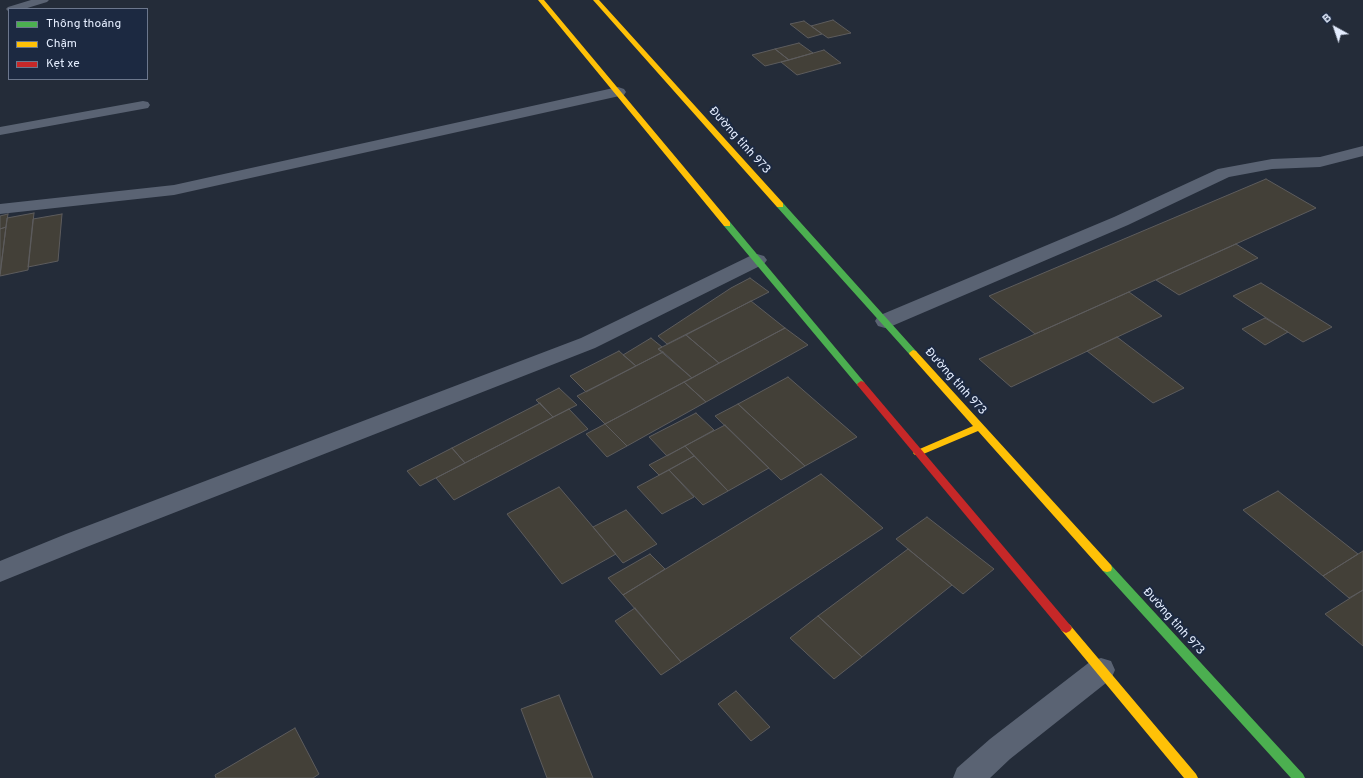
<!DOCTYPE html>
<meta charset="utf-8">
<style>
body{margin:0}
#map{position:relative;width:1363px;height:778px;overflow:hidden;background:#242c39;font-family:Overpass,sans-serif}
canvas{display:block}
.legend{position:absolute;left:8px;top:8px;width:140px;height:72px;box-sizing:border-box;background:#1c2941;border:1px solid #6c778d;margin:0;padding:5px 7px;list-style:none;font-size:12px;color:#e4edfe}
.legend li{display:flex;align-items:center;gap:8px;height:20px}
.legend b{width:20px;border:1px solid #6c778d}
.north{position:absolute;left:1315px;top:8px;width:40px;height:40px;-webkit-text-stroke:3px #1c2941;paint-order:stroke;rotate:320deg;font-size:11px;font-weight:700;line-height:16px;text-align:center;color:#e4edfe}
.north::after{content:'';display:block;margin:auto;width:14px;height:18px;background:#e4edfe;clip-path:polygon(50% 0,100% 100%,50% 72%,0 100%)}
</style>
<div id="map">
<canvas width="1363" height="778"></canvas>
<ul class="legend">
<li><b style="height:5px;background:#4caf50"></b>Thông thoáng</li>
<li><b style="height:5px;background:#ffc107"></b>Chậm</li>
<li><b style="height:5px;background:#c62828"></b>Kẹt xe</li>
</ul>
<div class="north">B</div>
</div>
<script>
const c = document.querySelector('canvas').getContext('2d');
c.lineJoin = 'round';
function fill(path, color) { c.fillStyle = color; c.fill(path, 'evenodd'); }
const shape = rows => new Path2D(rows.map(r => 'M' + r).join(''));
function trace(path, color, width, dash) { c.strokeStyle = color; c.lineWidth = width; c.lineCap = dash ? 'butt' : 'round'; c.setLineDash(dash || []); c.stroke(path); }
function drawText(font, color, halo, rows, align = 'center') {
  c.font = font + ' Overpass,sans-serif'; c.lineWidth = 4; c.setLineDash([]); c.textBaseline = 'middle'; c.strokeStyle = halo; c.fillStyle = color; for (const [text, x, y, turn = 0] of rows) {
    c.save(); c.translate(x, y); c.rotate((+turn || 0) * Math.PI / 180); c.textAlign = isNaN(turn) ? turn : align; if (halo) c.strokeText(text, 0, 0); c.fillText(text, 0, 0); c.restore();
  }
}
const building = shape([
 [833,20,851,33,828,38,811,26,833,20],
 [804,21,811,26,822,34,808,38,790,24,804,21],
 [799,43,813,53,789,60,775,49,799,43],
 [775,49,789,60,765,66,752,55,775,49],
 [824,50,841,63,797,75,781,62,824,50],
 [1266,179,1316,208,1035,334,989,296,1266,179],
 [34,213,28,270,0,276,7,218,34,213],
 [8,214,6,227,0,229,0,216,8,214],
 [62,214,58,261,28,267,33,219,62,214],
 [6,227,0,274,0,229,6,227],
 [1236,244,1258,258,1179,295,1156,280,1236,244],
 [750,278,769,292,667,344,658,336,731,288,750,278],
 [1261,283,1332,327,1303,342,1233,296,1261,283],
 [1129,292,1162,316,1011,387,979,359,1129,292],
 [751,301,785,328,719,363,686,335,751,301],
 [1265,318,1288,332,1265,345,1242,329,1265,318],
 [785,328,808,345,706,402,684,382,785,328],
 [686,335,719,363,692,378,658,349,686,335],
 [1117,337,1184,388,1153,403,1087,351,1117,337],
 [651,338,662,347,658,349,663,352,636,366,623,355,651,338],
 [619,351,636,366,586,392,570,376,619,351],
 [663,352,692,378,605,424,577,396,663,352],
 [788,377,857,437,805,466,738,404,788,377],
 [684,382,706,402,627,446,605,424,684,382],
 [559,388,577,405,553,417,536,400,559,388],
 [540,403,553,417,465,463,452,448,540,403],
 [738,404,805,466,781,480,715,416,738,404],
 [569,409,588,429,454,500,436,478,569,409],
 [696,413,714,430,667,456,649,437,696,413],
 [605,424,627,446,607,457,586,434,605,424],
 [725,425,769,468,728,491,685,446,725,425],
 [685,446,694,456,659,475,649,465,685,446],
 [452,448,465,463,420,486,407,471,452,448],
 [694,456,728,491,703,505,669,470,694,456],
 [669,470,694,497,662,514,637,487,669,470],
 [821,474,883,528,681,662,623,595,821,474],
 [559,487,616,554,562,584,507,514,559,487],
 [1278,491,1358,554,1323,576,1243,510,1278,491],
 [626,510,657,544,623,563,593,527,626,510],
 [927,517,994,569,963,594,896,539,927,517],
 [908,549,952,585,862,657,818,616,908,549],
 [1363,551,1363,590,1349,598,1323,576,1363,551],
 [650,554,665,569,623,595,608,578,650,554],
 [1363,590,1363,646,1325,614,1363,590],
 [635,608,681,662,661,675,615,621,635,608],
 [818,616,862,657,834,679,790,638,818,616],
 [736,691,770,727,751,741,718,704,736,691],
 [559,695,593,778,547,778,521,709,559,695],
 [295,728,319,774,313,778,216,778,215,775,295,728]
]);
const lane = shape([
 [31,0,49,0,47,2,24,9,9,9,9,12,6,9,8,7,31,0],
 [143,101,148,102,150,105,148,108,0,135,0,127,143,101]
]);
const street = shape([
 [618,87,624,89,626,92,624,95,174,195,0,214,0,204,174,185,618,87],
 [1363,146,1363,156,1320,167,1272,169,1229,177,1128,225,892,326,885,328,878,326,875,321,878,316,1114,217,1218,169,1272,159,1320,157,1363,146],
 [757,254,764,256,767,260,764,264,595,348,84,548,0,582,0,561,66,534,581,338,750,256,757,254],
 [1101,658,1111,661,1115,670,1111,679,1010,759,990,778,953,778,957,768,990,739,1091,661,1101,658]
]);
const fast = shape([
 [777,203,783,203,916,351,917,353,916,355,910,355,777,207,777,203],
 [724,222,730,222,864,382,865,384,864,386,858,386,724,226,724,222],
 [1107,564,1111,565,1303,774,1305,778,1291,778,1103,571,1102,568,1103,565,1107,564]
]);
const slow = shape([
 [538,0,544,0,730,222,730,226,724,226,538,0],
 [593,0,599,0,783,203,783,207,777,207,593,0],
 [913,350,916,351,1111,565,1112,568,1111,571,1107,572,1103,571,978,431,921,455,915,455,913,453,915,451,973,426,910,355,909,353,913,350],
 [1066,623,1070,625,1196,774,1198,778,1184,778,1062,631,1060,628,1062,625,1066,623]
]);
const jam = shape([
 [861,381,864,382,1070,625,1072,628,1070,631,1066,633,1062,631,858,386,857,384,861,381]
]);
const streetNames = [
 ["Đường tỉnh 973",739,141,48],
 ["Đường tỉnh 973",955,382,48],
 ["Đường tỉnh 973",1173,622,48]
];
fill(building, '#434038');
trace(building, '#5d5c5d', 1);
fill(lane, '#5a6373');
fill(street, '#5a6373');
fill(fast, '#4caf50');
fill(slow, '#ffc107');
fill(jam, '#c62828');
drawText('12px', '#e4edfe', '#1c2941', streetNames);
</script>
